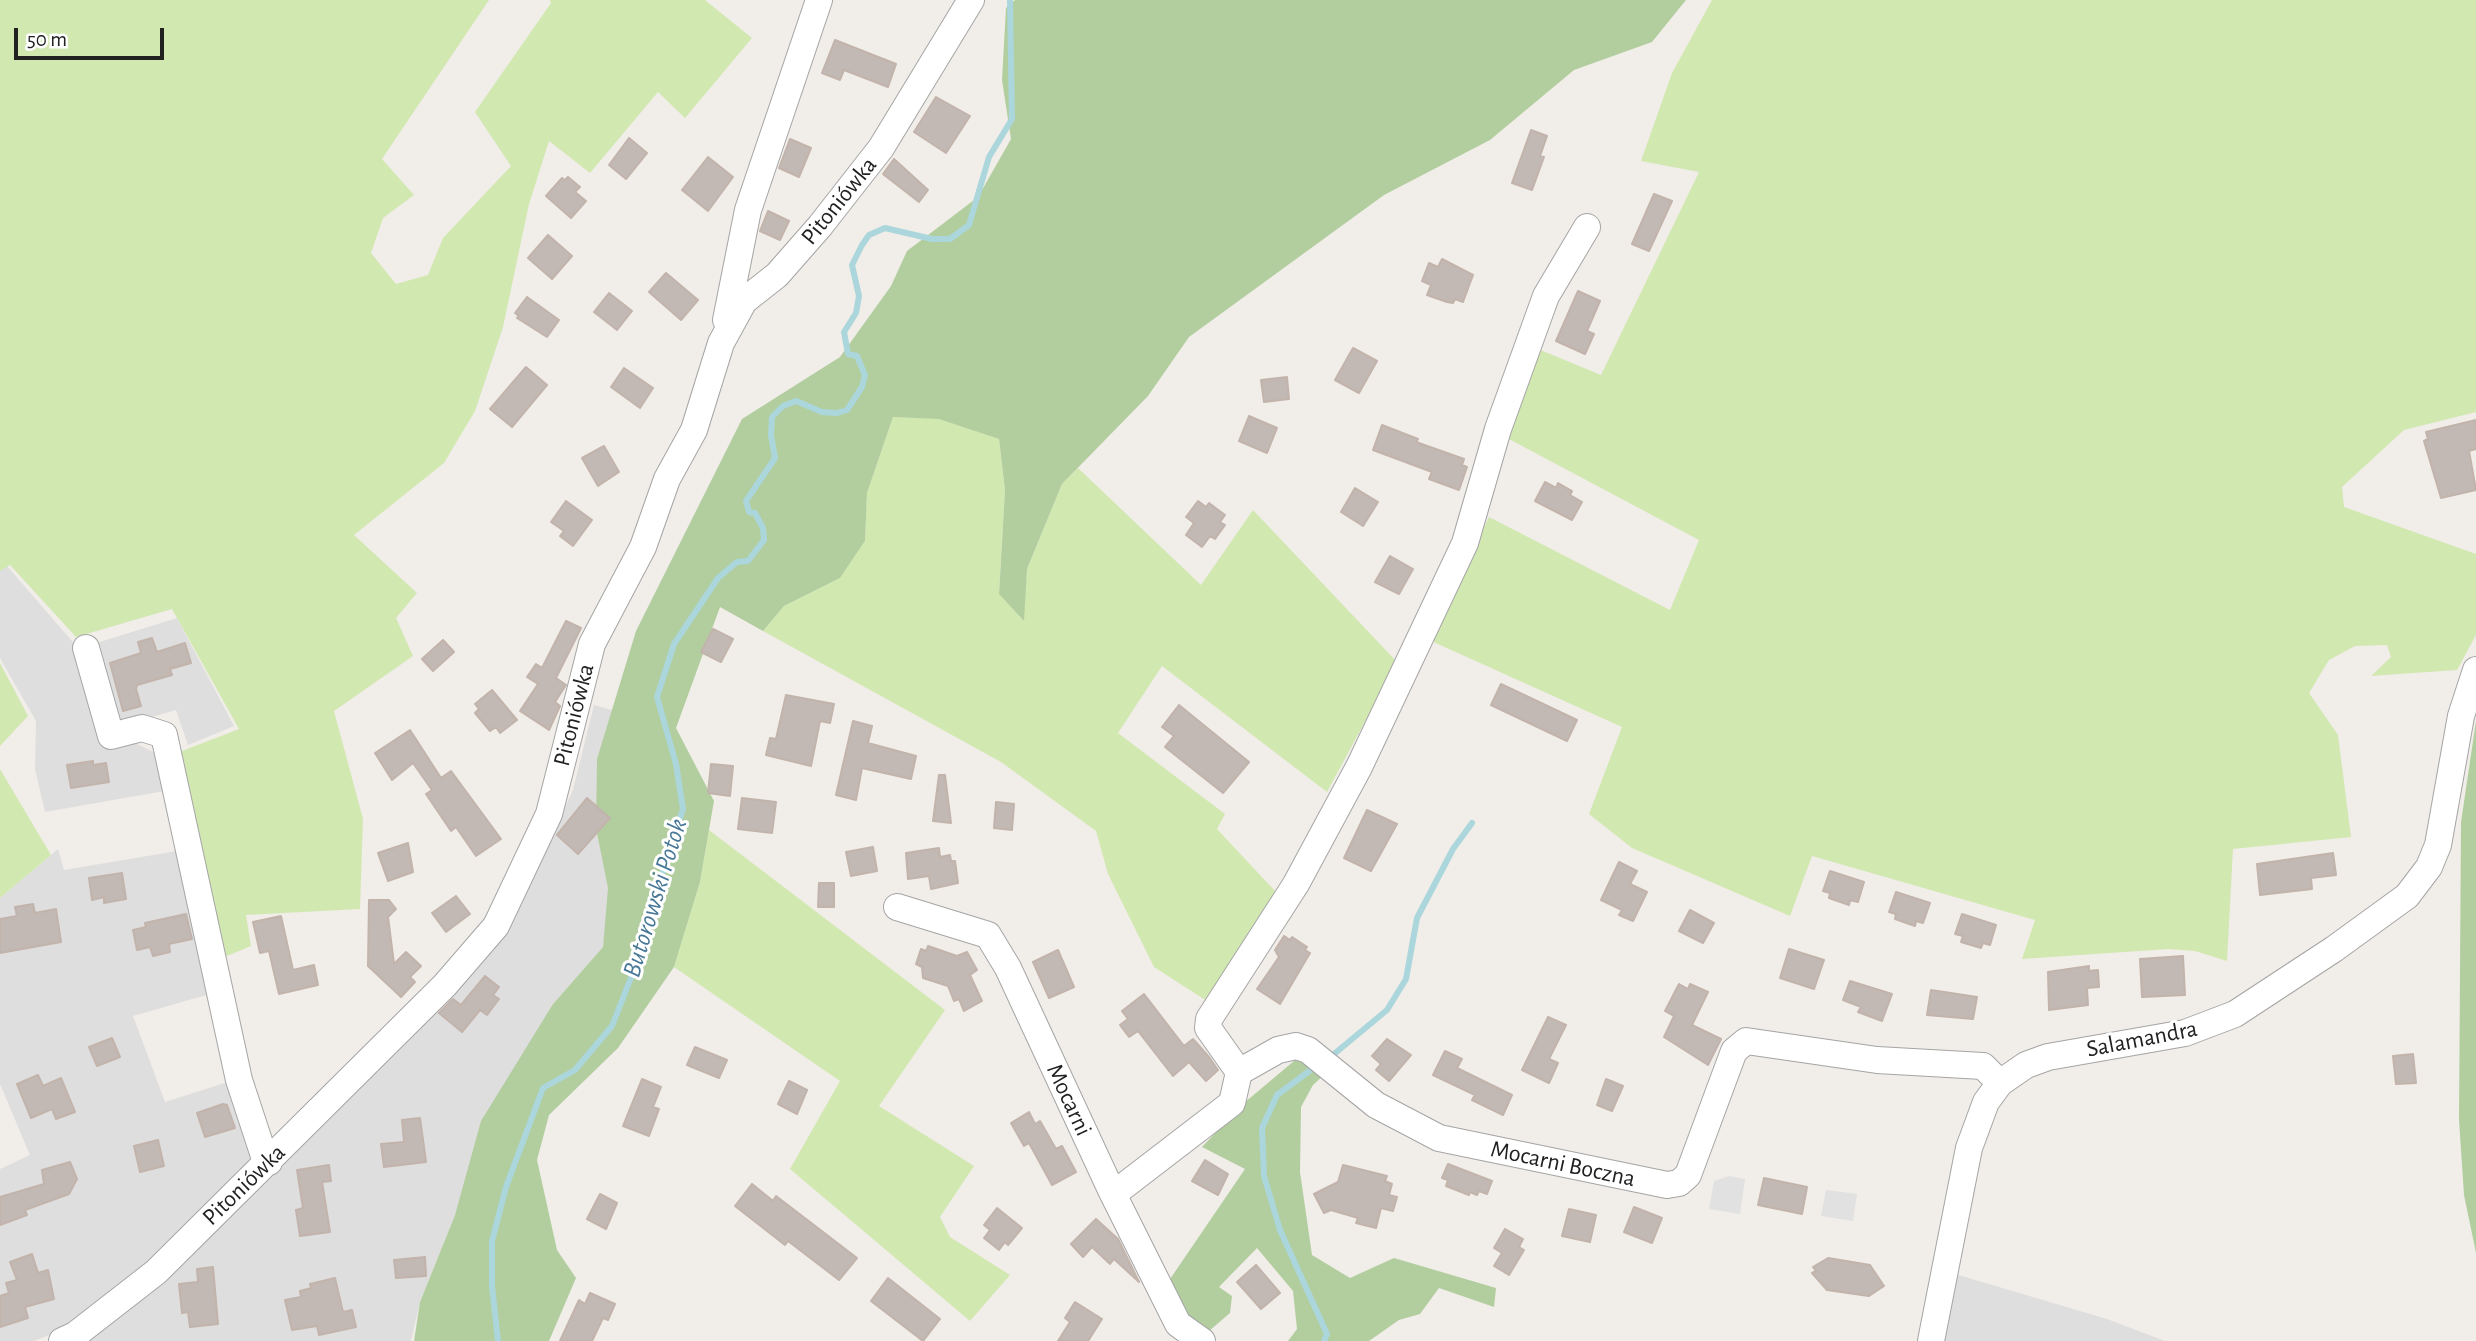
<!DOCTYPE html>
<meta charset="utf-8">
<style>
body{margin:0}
#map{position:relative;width:2476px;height:1341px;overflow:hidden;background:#f1ede8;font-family:"Alegreya Sans",sans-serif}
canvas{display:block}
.scale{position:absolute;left:14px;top:28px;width:150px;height:32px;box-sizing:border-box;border:4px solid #212121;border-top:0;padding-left:9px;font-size:21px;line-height:24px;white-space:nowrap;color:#212121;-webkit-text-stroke:5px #fff;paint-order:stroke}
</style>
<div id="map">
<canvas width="2476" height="1341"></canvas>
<div class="scale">50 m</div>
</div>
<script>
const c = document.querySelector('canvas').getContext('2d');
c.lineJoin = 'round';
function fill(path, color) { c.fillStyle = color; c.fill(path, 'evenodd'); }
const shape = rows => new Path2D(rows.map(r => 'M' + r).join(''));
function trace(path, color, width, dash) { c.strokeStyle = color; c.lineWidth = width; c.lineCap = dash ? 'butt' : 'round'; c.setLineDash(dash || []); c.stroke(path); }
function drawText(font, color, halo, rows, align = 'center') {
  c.font = font + ' "Alegreya Sans",sans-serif'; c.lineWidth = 6; c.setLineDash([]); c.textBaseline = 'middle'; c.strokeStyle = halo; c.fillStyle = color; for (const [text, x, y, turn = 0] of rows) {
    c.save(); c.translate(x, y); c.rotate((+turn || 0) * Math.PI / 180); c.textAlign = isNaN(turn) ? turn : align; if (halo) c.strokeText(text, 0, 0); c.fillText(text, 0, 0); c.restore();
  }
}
const residential = shape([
 [7,566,78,648,103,747,131,741,163,757,170,790,45,812,35,769,36,721,0,658,0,571],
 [177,618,234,726,188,745,176,710,131,723,113,720,90,645],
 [594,705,633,716,603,947,553,1004,455,1215,420,1302,411,1341,78,1341,517,910,573,790],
 [58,849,64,870,183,850,210,994,133,1016,165,1102,234,1080,259,1158,148,1266,75,1325,34,1341,0,1341,0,1169,30,1155,0,1084,0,898],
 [1945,1271,2107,1319,2165,1341,1930,1341]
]);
const grass = shape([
 [0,0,489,0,382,159,414,195,383,218,371,253,396,284,428,275,443,238,511,166,475,112,551,3,550,0,705,0,752,38,685,118,658,92,590,173,549,141,529,204,503,327,475,411,444,463,354,535,417,593,396,618,413,656,334,711,363,819,360,909,246,915,251,946,222,958,177,753,239,729,177,618,172,609,76,637,10,565,0,571],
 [1712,0,2476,0,2476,412,2404,430,2342,487,2344,507,2476,554,2476,635,2457,670,2371,676,2391,657,2387,645,2355,646,2329,660,2309,693,2338,735,2351,837,2233,849,2227,961,2195,951,2169,949,2022,959,2035,920,1812,856,1790,916,1632,848,1589,814,1622,727,1429,640,1489,517,1670,610,1699,540,1507,438,1538,349,1601,375,1699,172,1641,161,1672,73],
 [893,417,939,418,999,439,1005,490,999,593,1023,620,1027,569,1062,484,1078,468,1201,585,1253,510,1397,662,1327,792,1162,666,1118,733,1225,814,1217,829,1276,892,1210,1003,1154,967,1108,874,1096,831,1001,762,763,631,784,606,840,578,865,541,867,493],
 [0,663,28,716,0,746],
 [0,769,51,855,0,898],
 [709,830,945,1010,879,1106,974,1166,940,1217,950,1237,1010,1275,970,1321,790,1169,840,1081,674,967,700,882]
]);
const forest = shape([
 [1015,0,1686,0,1652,42,1574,70,1490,140,1384,195,1189,337,1148,396,1062,484,1027,569,1024,621,999,594,1005,490,999,439,939,419,893,417,867,493,865,541,840,578,784,606,763,631,720,607,676,728,714,801,700,882,674,967,618,1048,549,1115,537,1160,557,1250,576,1278,549,1341,414,1341,420,1302,455,1215,481,1121,553,1004,603,947,608,888,596,828,597,759,636,631,742,419,840,357,891,286,907,251,978,197,1011,139,1002,80,1006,8],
 [2476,721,2476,1253,2464,1195,2459,1120,2461,822],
 [1300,1056,1325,1074,1313,1085,1301,1107,1300,1172,1312,1255,1350,1278,1394,1258,1496,1288,1494,1307,1439,1288,1420,1314,1399,1320,1369,1341,1288,1341,1297,1329,1293,1291,1257,1248,1219,1287,1232,1296,1230,1313,1209,1331,1182,1310,1168,1282,1245,1169,1202,1147,1244,1103]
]);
const parking = shape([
 [1729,1176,1745,1179,1740,1214,1709,1209,1714,1181],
 [1826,1190,1857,1194,1853,1221,1821,1216]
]);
const stream = shape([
 [1328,1059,1387,1010,1406,979,1417,918,1453,849,1472,823],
 [1316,1066,1277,1095,1262,1128,1264,1176,1280,1230,1327,1334,1324,1341],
 [498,1341,492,1286,492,1241,506,1187,543,1088,575,1070,612,1026,645,942,649,914,683,809,676,764,657,697,674,644,718,578,737,562,748,561,764,540,763,528,755,513,749,512,746,501,775,458,771,435,772,417,783,406,796,401,822,412,837,413,847,410,862,387,865,375,857,356,848,354,844,332,856,313,859,296,852,265,862,245,869,235,885,228,932,239,950,239,969,225,989,157,1012,119,1010,0]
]);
const building = shape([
 [835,40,896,64,888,87,844,70,840,80,822,73,835,40],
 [936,97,970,116,946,153,914,132,936,97],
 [1531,130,1547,136,1540,156,1544,157,1532,190,1512,183,1531,130],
 [629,138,647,153,626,179,609,165,629,138],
 [790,139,811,148,799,177,779,168,790,139],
 [708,157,733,177,708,211,682,190,708,157],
 [894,159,928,190,919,202,883,174,894,159],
 [568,177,580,187,575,192,586,201,571,218,546,196,562,178,565,180,568,177],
 [1654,194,1672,201,1649,251,1632,244,1654,194],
 [768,211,789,221,780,240,760,231,768,211],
 [548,235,572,256,552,279,528,258,548,235],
 [1442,259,1473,275,1463,302,1455,299,1453,303,1447,302,1427,295,1431,285,1422,281,1429,263,1438,267,1442,259],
 [666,273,698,300,681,320,649,292,666,273],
 [1578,291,1600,301,1587,331,1594,334,1585,354,1556,341,1578,291],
 [609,293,632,311,617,330,594,312,609,293],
 [527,297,559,320,547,337,517,318,519,316,515,313,527,297],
 [1353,348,1377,361,1359,393,1335,380,1353,348],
 [526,367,547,385,512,427,490,409,526,367],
 [624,368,653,388,640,408,611,387,624,368],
 [1287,377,1289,399,1264,402,1261,380,1287,377],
 [1249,416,1277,428,1267,453,1239,441,1249,416],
 [2476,420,2476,449,2469,451,2476,490,2441,498,2424,441,2428,439,2426,432,2476,420],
 [1382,425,1418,439,1416,442,1464,459,1462,465,1467,467,1459,490,1429,479,1432,472,1373,450,1382,425],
 [604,446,619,472,598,486,582,458,604,446],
 [1545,482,1556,488,1558,483,1572,491,1570,495,1582,502,1572,520,1535,501,1545,482],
 [1355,488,1378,502,1363,526,1341,512,1355,488],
 [566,501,592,520,573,546,560,536,564,531,551,522,566,501],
 [1198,501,1206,507,1209,503,1225,515,1220,522,1225,525,1215,539,1210,536,1202,547,1186,535,1194,523,1186,517,1198,501],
 [1390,556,1413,569,1399,594,1375,582,1390,556],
 [566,621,581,628,556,678,566,685,555,702,560,706,549,730,520,711,538,684,527,677,536,664,542,668,566,621],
 [713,629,733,639,721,662,701,652,713,629],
 [152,638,157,652,185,643,191,663,170,669,172,675,137,685,136,689,141,706,123,711,110,663,141,653,138,642,152,638],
 [443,640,454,652,433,671,422,659,443,640],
 [1501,684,1577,720,1567,741,1491,705,1501,684],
 [492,690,517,720,500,733,496,727,490,731,475,713,479,709,475,704,492,690],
 [786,695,834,704,830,723,820,721,811,766,766,755,770,738,776,739,786,695],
 [1179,705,1249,762,1223,793,1165,747,1174,736,1162,727,1179,705],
 [853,721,872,726,868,743,916,756,911,779,862,768,856,800,836,795,853,721],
 [410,730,441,778,451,771,501,839,476,856,456,827,451,831,426,794,432,790,413,763,392,780,375,753,410,730],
 [93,761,93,765,106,763,109,782,71,788,67,765,93,761],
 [711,764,733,766,730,796,708,793,711,764],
 [939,775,945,775,951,823,933,821,939,775],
 [587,798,610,818,578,854,557,835,587,798],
 [742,798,776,802,772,833,738,829,742,798],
 [996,802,1014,804,1012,830,994,828,996,802],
 [1367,810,1397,824,1371,871,1344,858,1367,810],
 [408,843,413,872,388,881,378,853,408,843],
 [873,847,877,871,851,876,846,852,873,847],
 [939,848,940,857,950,855,951,861,955,861,958,883,931,889,929,876,908,879,906,853,939,848],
 [2333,853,2336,875,2311,878,2312,889,2260,895,2257,864,2333,853],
 [1619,862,1637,871,1630,884,1647,892,1633,921,1619,915,1622,910,1601,900,1619,862],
 [1830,871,1864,882,1858,902,1850,900,1849,905,1829,898,1830,893,1823,891,1830,871],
 [122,873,126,899,104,903,104,897,92,900,89,878,122,873],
 [819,883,834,883,834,907,818,907,819,883],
 [1896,892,1930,903,1923,923,1916,921,1915,926,1895,919,1896,914,1889,912,1896,892],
 [456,896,470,914,446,932,432,913,456,896],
 [369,900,389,900,396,909,388,917,394,964,406,952,421,966,410,977,415,982,401,997,368,966,369,900],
 [33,904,35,913,56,909,61,942,0,953,0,919,17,916,15,907,33,904],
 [1690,910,1714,923,1703,943,1679,931,1690,910],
 [186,914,192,939,169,944,170,952,153,956,150,947,137,950,133,930,146,927,145,923,186,914],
 [1962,914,1996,925,1990,945,1983,943,1981,948,1961,942,1963,936,1955,934,1962,914],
 [281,916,293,970,314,965,318,985,279,994,269,951,260,953,253,922,281,916],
 [1284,936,1290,940,1292,937,1307,947,1305,950,1310,953,1280,1004,1257,989,1279,957,1275,950,1284,936],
 [928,946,957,956,967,952,977,970,970,975,982,1001,964,1011,959,999,954,1001,948,986,923,978,922,967,916,964,921,949,926,951,928,946],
 [1789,949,1824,960,1814,989,1780,978,1789,949],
 [1058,950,1074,987,1049,998,1033,962,1058,950],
 [2183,956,2185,995,2142,997,2140,959,2183,956],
 [2089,966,2089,971,2098,970,2099,987,2087,988,2088,1005,2049,1010,2048,972,2089,966],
 [485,976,499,987,493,995,499,999,487,1015,480,1010,462,1032,439,1013,453,999,461,1005,485,976],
 [1850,981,1892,994,1882,1021,1858,1012,1861,1007,1843,1000,1850,981],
 [1679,984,1688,989,1690,984,1708,992,1692,1025,1721,1039,1708,1065,1664,1037,1674,1016,1665,1011,1679,984],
 [1931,990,1977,997,1973,1019,1927,1015,1931,990],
 [1144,994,1184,1046,1193,1039,1209,1057,1218,1070,1206,1081,1189,1062,1173,1076,1138,1031,1129,1037,1120,1025,1128,1019,1122,1011,1144,994],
 [1548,1017,1566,1025,1549,1059,1558,1063,1549,1083,1522,1070,1548,1017],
 [112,1038,120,1057,97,1066,89,1047,112,1038],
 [1387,1039,1411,1055,1389,1081,1376,1070,1381,1064,1372,1056,1387,1039],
 [695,1047,727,1060,719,1078,687,1065,695,1047],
 [1445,1051,1462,1059,1457,1068,1512,1095,1503,1115,1472,1100,1475,1095,1433,1075,1445,1051],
 [2413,1054,2416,1083,2396,1084,2393,1056,2413,1054],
 [38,1075,43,1086,61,1078,75,1112,56,1119,52,1109,31,1118,17,1084,38,1075],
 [642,1079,661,1087,653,1107,659,1109,649,1136,623,1126,642,1079],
 [1606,1079,1623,1086,1612,1111,1597,1105,1606,1079],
 [789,1081,807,1090,797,1114,778,1104,789,1081],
 [223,1104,227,1105,235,1128,205,1137,197,1113,223,1104],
 [1029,1112,1035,1124,1040,1121,1056,1149,1062,1146,1076,1172,1052,1185,1029,1143,1024,1146,1011,1123,1029,1112],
 [420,1118,426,1162,384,1167,381,1144,404,1142,402,1120,420,1118],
 [158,1140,164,1166,140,1172,134,1146,158,1140],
 [1205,1160,1228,1174,1218,1195,1192,1181,1205,1160],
 [70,1162,77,1179,69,1194,25,1210,27,1215,0,1225,0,1197,44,1184,42,1170,70,1162],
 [1448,1164,1492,1181,1487,1194,1479,1191,1477,1195,1470,1192,1469,1195,1446,1186,1448,1180,1442,1178,1448,1164],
 [329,1165,331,1181,322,1182,330,1232,300,1236,296,1210,303,1208,297,1170,329,1165],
 [1343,1165,1387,1176,1385,1181,1392,1184,1389,1195,1397,1197,1393,1211,1381,1208,1376,1228,1356,1223,1358,1218,1331,1210,1324,1213,1314,1194,1338,1182,1343,1165],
 [1764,1178,1807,1187,1802,1214,1758,1205,1764,1178],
 [752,1184,773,1201,776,1196,857,1258,839,1280,788,1241,785,1245,735,1206,752,1184],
 [600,1194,617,1203,606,1229,587,1219,600,1194],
 [1634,1207,1662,1218,1652,1243,1624,1232,1634,1207],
 [997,1208,1022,1228,1008,1245,1005,1242,999,1250,984,1238,990,1230,984,1225,997,1208],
 [1569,1209,1596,1215,1590,1242,1562,1236,1569,1209],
 [1096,1219,1118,1239,1139,1282,1114,1259,1110,1264,1092,1247,1083,1257,1071,1244,1096,1219],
 [1505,1229,1523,1239,1519,1247,1524,1250,1509,1275,1494,1266,1502,1253,1494,1248,1505,1229],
 [32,1254,38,1273,48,1270,54,1299,25,1307,28,1318,0,1327,0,1296,9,1293,6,1283,17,1280,10,1262,32,1254],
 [425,1257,426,1276,396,1278,394,1260,425,1257],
 [1828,1258,1870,1265,1884,1286,1869,1296,1827,1290,1812,1273,1816,1271,1813,1267,1828,1258],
 [1256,1265,1280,1293,1261,1309,1237,1282,1256,1265],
 [213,1267,218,1324,190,1327,188,1312,182,1313,179,1284,198,1282,197,1269,213,1267],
 [335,1278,343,1312,352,1310,356,1327,319,1335,317,1326,292,1330,285,1300,301,1297,300,1291,311,1288,310,1284,335,1278],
 [888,1278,940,1319,923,1341,871,1301,888,1278],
 [590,1293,615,1304,608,1320,603,1318,592,1341,560,1341,579,1300,585,1304,590,1293],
 [1075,1302,1102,1319,1088,1341,1058,1341,1070,1322,1065,1318,1075,1302]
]);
const minor = shape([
 [726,320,748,210,819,0],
 [86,648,111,736,142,728,164,735,239,1080,264,1156,269,1162],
 [897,907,988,935,1008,968,1112,1192,1178,1324,1202,1341],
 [1239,1072,1208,1028,1209,1019,1296,884,1359,767,1465,543,1498,429,1546,296,1587,227],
 [1112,1192,1124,1186,1232,1103,1239,1072,1278,1050,1296,1046,1308,1050,1376,1105,1439,1138,1667,1185,1679,1183,1688,1175,1734,1051,1746,1041,1877,1060,1983,1066,2000,1083],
 [62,1341,75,1335,156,1272,445,985,496,926,549,814,592,644,643,547,667,479,694,430,721,343,744,301,777,275,820,226,881,148,971,0],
 [1931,1341,1969,1148,1986,1102,2000,1083,2026,1065,2048,1057,2185,1033,2235,1014,2334,949,2407,896,2429,867,2438,845,2461,716,2476,670]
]);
const streetNames = [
 ["Pitoniówka",839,201,-51],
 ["Pitoniówka",574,715,-76],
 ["Salamandra",2142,1039,-11],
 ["Mocarni",1069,1100,65],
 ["Mocarni Boczna",1563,1164,12],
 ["Pitoniówka",244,1185,-44]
];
const waterNames = [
 ["Butorowski Potok",655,898,-73]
];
fill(residential, '#dfdede');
fill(grass, '#d2e8b1');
fill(forest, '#b2ce9f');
fill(parking, '#e1e1e1');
trace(stream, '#abd6dc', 6);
fill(building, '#c2b9b5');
trace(building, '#c2b3ab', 2);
trace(minor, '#a5a5a5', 28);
trace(minor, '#fff', 26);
drawText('24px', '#212121', '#fff', streetNames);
drawText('italic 26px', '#477796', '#fff', waterNames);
</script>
